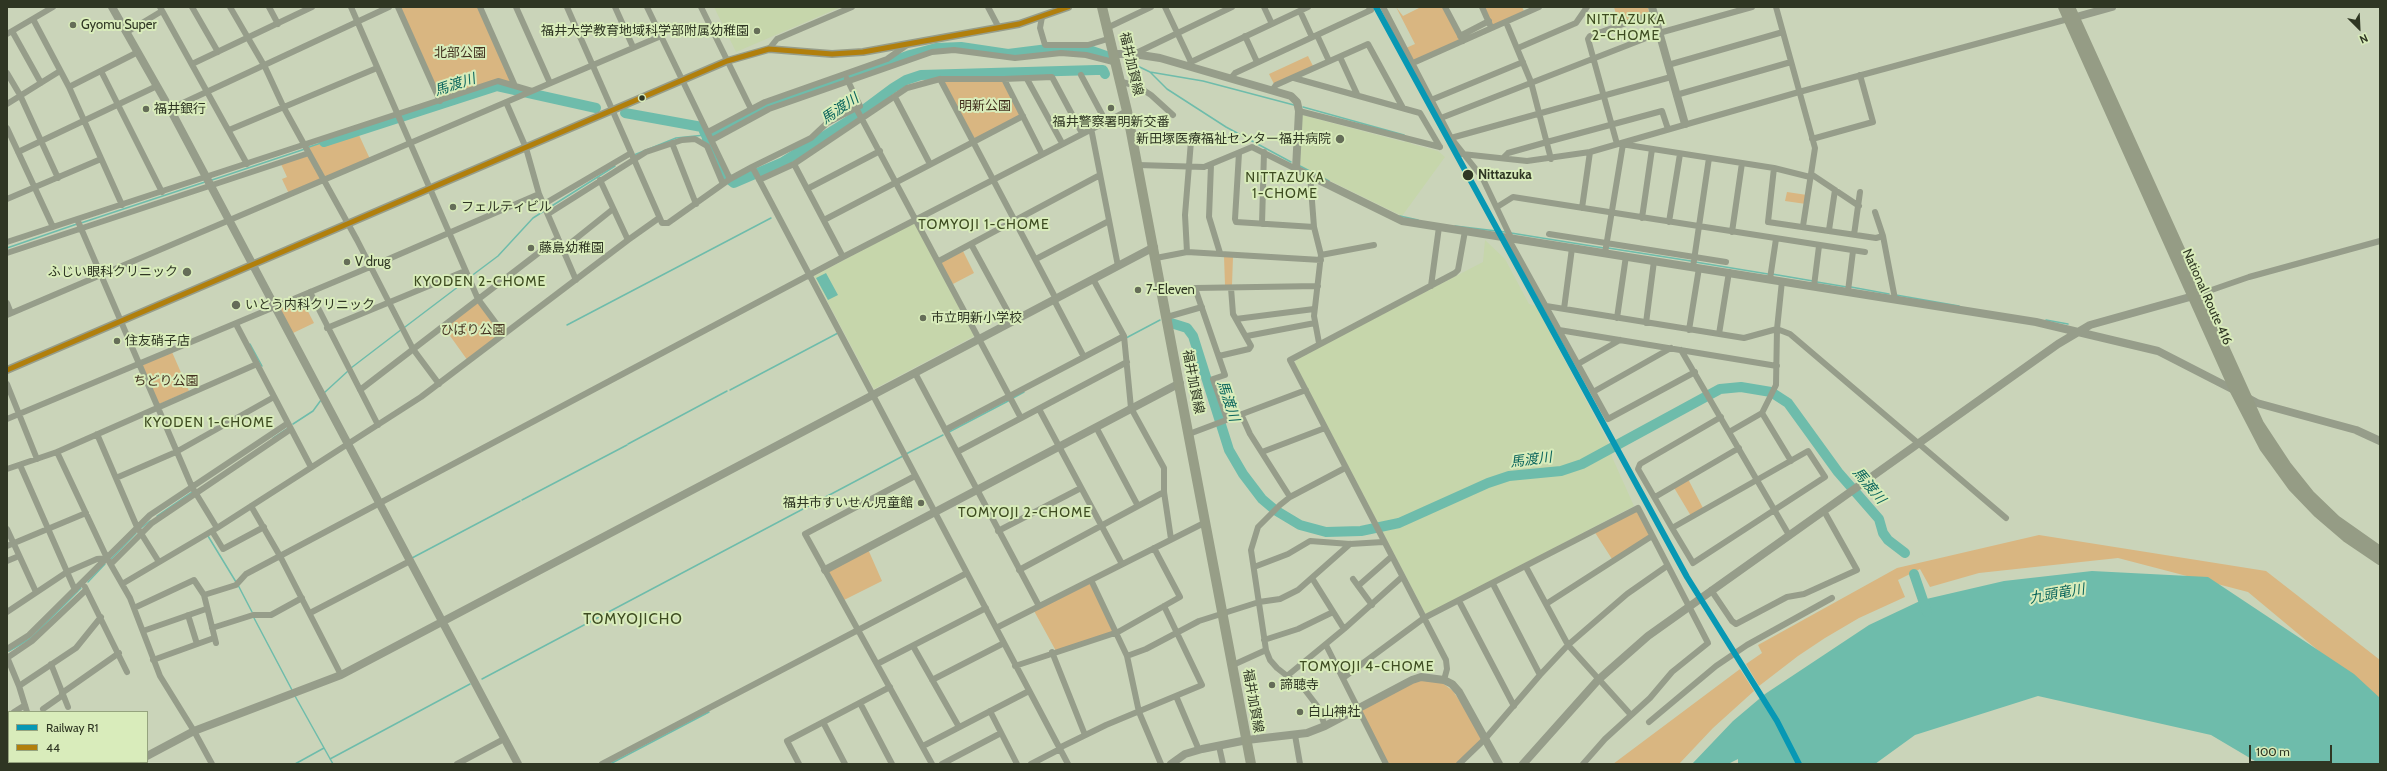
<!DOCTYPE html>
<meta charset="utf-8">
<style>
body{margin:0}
#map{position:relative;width:2387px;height:771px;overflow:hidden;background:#cad4b9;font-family:Cabin,sans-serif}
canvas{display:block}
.frame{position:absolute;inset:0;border:8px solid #2f3623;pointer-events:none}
.legend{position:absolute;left:8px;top:711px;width:140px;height:52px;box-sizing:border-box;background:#d9ecbb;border:1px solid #95a37e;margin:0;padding:5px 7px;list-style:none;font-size:12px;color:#2f3623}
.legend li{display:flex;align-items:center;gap:8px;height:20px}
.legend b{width:20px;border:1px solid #95a37e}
.north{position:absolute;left:2339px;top:8px;width:40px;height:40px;-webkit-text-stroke:3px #d9ecbb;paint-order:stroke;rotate:156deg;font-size:11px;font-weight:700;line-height:16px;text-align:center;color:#2f3623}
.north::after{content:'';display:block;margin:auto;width:14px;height:18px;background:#2f3623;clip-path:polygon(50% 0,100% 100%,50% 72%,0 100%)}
.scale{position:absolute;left:2249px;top:745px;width:83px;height:18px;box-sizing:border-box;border:2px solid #2f3623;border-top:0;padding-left:5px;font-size:12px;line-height:14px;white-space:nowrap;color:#2f3623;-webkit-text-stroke:3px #d9ecbb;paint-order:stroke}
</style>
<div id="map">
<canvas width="2387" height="771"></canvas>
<div class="frame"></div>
<ul class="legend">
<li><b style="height:5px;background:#0798b4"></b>Railway R1</li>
<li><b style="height:5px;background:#b17f0c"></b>44</li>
</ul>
<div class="north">N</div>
<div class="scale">100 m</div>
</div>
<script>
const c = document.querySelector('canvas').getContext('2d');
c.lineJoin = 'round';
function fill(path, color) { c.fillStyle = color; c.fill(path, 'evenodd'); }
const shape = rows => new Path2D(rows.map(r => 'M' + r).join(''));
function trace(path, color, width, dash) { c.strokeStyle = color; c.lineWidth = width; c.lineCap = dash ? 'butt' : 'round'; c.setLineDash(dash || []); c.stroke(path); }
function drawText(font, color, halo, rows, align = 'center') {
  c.font = font + ' Cabin,"Noto Sans JP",sans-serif'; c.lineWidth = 4; c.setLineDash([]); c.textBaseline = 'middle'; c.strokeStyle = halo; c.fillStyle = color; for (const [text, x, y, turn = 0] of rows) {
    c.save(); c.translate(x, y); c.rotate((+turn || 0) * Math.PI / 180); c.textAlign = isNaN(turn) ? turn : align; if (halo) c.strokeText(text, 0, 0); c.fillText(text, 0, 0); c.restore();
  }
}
const built = shape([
 [714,7,841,7,736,52],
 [1302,115,1404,142,1406,140,1412,144,1438,151,1445,157,1402,216,1300,166],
 [916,222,976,335,874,389,814,276],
 [1485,240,1505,259,1529,304,1536,306,1609,444,1612,457,1634,506,1428,614,1425,613,1295,364,1296,359,1483,262]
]);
const green = shape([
 [399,7,480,7,514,85,498,81,440,99],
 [1396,7,1403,16,1421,7,1445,7,1463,41,1413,63,1406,48,1415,44],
 [1482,7,1522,7,1525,13,1490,28],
 [1614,7,1648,7,1649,12,1619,25],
 [1308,56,1313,66,1274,84,1269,74],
 [940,79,1004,79,1023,116,973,141],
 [358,133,370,159,289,194,282,179,287,177,280,162,308,153,306,148],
 [1787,192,1807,195,1806,204,1785,201],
 [962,249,974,273,953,284,939,261],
 [1224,256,1233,257,1232,285,1225,285],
 [301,298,314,323,291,334,277,309],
 [478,299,504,334,468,361,443,326],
 [172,352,189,391,157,405,140,366],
 [1688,479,1704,510,1691,516,1673,486],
 [1638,508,1651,535,1612,559,1594,531],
 [2039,535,2266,571,2380,660,2380,702,2248,592,2118,558,1979,573,1930,587,1920,569,1898,580,1905,597,1859,618,1825,638,1798,656,1759,686,1746,664,1762,653,1758,645,1897,568],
 [867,547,882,581,842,601,825,570],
 [1091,580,1117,631,1056,651,1033,609],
 [1740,669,1754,691,1713,728,1679,764,1613,764],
 [1412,680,1441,682,1453,691,1485,739,1459,764,1386,764,1360,710]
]);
const water = shape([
 [826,273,838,295,828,300,816,278],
 [2092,571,2208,577,2354,674,2380,698,2380,764,2260,764,2211,735,2038,696,1915,735,1875,764,1738,764,1738,759,1728,764,1692,764,1733,721,1765,694,1869,625,1922,600,2004,581]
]);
const stream = shape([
 [1125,60,1150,72,1167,89,1226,127,1291,162],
 [1150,72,1203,81,1294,105],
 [1303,107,1404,135],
 [309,147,324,142],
 [634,155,676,138,705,135],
 [1300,166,1329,181],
 [212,180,305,149],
 [547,209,615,166],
 [1400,216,1418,220],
 [81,223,205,182],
 [1455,226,1505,232],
 [1511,233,1604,248],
 [7,248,77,224],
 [1608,248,1691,261],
 [1695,262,1768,274],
 [1772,274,1813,281],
 [470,277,498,256,533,218,544,211],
 [1817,282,1847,287],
 [1851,287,1889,294],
 [1896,295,1959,306],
 [2046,320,2068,324],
 [567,325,771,218],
 [405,327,467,280],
 [1126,338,1160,320],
 [250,344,262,366],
 [351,368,402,329],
 [730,390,838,333],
 [324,393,348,371],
 [1013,398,1024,392],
 [293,424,313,411,321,400],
 [949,432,1010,400],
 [273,438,288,428],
 [628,444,727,391],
 [906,454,943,435],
 [522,500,627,445],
 [157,516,192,492],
 [141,528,150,521],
 [208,536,236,582],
 [412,558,520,501],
 [111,559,136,533],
 [88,582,105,564],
 [238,585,252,612],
 [254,618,292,690],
 [9,651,31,638,81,588],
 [482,679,903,456],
 [295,696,333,764],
 [330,759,470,684],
 [295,764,324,748],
 [610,764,709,712]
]);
const river = shape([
 [625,113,702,127,725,176,734,183,783,162,850,120,893,88,906,80,921,75,1096,70,1103,70,1105,74],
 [707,139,759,109,910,55,936,48,961,47,1008,54,1056,48,1092,51,1109,57],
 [324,142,497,86,596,108],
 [1171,323,1187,328,1193,336,1229,450,1243,474,1262,499,1275,510,1300,525,1326,532,1361,531,1399,523,1488,483,1509,476,1561,471,1582,464,1720,389,1741,387,1771,392,1788,403,1838,472,1879,519,1883,533,1888,540,1905,553],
 [1914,574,1927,612]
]);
const minor = shape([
 [160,7,247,164],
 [192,7,218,52],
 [230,7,265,67,284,108,357,240,413,349,439,384],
 [269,7,278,24],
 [351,7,478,299,504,334],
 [398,7,440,101],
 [480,7,515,86],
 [516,7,550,83],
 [567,7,662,223,668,223,730,179],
 [615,7,633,47],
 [647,7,730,179,752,167,755,172,1068,764],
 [701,7,751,109],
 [988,7,999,28],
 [1165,7,1191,62],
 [1264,7,1272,24],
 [1383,7,1451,138,1482,177,1511,238],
 [1445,7,1463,41],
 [1482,7,1490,25],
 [1776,7,1815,148,1803,226],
 [1300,11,1312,37],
 [1042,17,1040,28,1045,45,1088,45,1111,38],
 [33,19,69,87,122,205],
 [1506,22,1531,82,1551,159],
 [1109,27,1151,7],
 [12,31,41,83],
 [127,32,162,11],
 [7,34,53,7],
 [1317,35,1329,61],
 [1245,36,1257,62],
 [1460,36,1489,21],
 [1518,48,1576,23,1587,7],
 [769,49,777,39,852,7],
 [1134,54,1232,7],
 [1340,57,1357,94],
 [1413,63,1539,7],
 [192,64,312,7],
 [1668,65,1783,32],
 [1187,66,1191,62,1308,7],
 [101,71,162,192],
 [7,73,20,95,58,178],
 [1081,75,1105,120],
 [1231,78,1235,73,1371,10,1369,7],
 [1294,78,1420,113,1440,147],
 [940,79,1056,299],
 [1004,79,1052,77,1082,133],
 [1027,79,1062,143],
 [1122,82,1137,86,1151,95,1173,115],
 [69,87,138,52],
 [1273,89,1276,85,1368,44,1403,108],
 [1676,95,1791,62],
 [895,97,930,164],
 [1431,100,1523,62],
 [506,102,526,148,539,194,576,280],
 [7,104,60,71],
 [856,108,1021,418],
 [170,109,389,7],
 [1299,111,1440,147],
 [1441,118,1659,33,1752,7],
 [7,128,53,227],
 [1091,128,1118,266],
 [229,130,377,68],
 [708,132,765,102,887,59,907,45],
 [1451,138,1671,77],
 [1812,139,1873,122,1860,75],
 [712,140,769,109,932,52,954,50,1015,58,1061,53,1086,55,1117,63],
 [672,143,696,204],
 [1617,144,1588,39,1590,36,1654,13],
 [1621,144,1774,168,1810,177],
 [18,152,157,86],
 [1239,153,1235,219,1236,222,1314,227],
 [1462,154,1527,161,1590,152,1799,92,2068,19],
 [1503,158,1508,153,1547,142,1662,111,1668,129],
 [794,164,843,257],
 [1138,165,1204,167,1252,147,1296,169],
 [1211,165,1209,217,1220,253],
 [752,167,811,138,827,123,860,106,847,79],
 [1774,168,1768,222,1876,238,1883,236],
 [1811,174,1859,206],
 [1310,175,1314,227,1321,255,1314,316,1319,343],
 [600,180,628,240],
 [759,180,794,164,907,88,940,79,1004,79,1042,154],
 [807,189,880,151],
 [7,199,101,159],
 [544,204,631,153],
 [1497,207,1513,197,1865,252],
 [1582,208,1590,152],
 [1875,212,1883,236,1895,299],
 [548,214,646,152,682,140,695,139,707,146,723,184],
 [1642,218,1652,149],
 [77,219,192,487,217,528],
 [824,220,1023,116],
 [1669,222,1680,154],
 [1262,224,1264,152],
 [1829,230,1835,190],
 [1732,232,1742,163],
 [1549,234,1726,262],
 [1854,235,1860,192],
 [1508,238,1608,419,1695,372],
 [7,242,498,81,532,91],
 [971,244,1013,321],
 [563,249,613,209],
 [1187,252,1185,215,1191,141],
 [7,253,309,153],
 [1605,253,1623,144],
 [1321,255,1374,245],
 [1156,258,1187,252,1321,260],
 [1036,259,1109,221],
 [939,261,1100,175],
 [1693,267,1709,158],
 [1093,279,1124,336,1131,408,1164,468,1164,492,1171,539],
 [1770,279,1776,239],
 [1431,286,1439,227],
 [1814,286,1819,246],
 [1848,291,1853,251],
 [310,292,378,425],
 [2200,294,2249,277,2380,241],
 [1054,300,1084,357],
 [7,303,11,313],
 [1546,306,1744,338,1777,329,1790,334,2006,518],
 [1564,309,1572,248],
 [7,315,661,36],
 [1167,317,1202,307],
 [1617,318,1626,256],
 [1236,319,1314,309],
 [1646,323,1654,261],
 [236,324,311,467],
 [327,328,465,271],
 [1559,330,1777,366],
 [1689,330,1699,268],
 [1719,334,1729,272],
 [1247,336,1315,323],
 [1681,350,1789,535],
 [1219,356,1249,349,1251,346,1233,314,1231,288],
 [1578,364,1620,340],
 [915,373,1039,606],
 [7,384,37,459],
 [360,390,558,238],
 [1593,392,1671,348],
 [1039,409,1122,564],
 [1762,413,1791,461],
 [1241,414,1250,434,1290,497],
 [7,419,370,267,539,194],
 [1227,419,1213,379,1225,375,1195,288,1318,286],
 [1096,427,1138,506],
 [945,430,1124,336],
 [1729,432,1762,413,1776,385,1777,329,1782,281],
 [97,434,137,527,159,562],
 [1189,434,1306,390],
 [57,452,107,558,130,598,160,676,194,731,212,764],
 [957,452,1127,362],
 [1262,452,1325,428],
 [20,465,75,590],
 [7,469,57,452,257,364],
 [915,476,805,534,932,764],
 [116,478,176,452,274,397],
 [1655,497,1739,448],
 [251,506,280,556,341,675],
 [1672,528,1808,451,1825,477,1693,563,1672,528,1638,469,1640,464,1721,417],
 [7,529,36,592],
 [212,531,223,549,264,527],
 [998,531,1081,488],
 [7,546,86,513],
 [7,561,19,556],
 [111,564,152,523,291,429],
 [1254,567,1288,554,1310,541,1350,544,1383,542],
 [1526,567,1568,645,1631,715],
 [1019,570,1164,492],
 [1312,578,1344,629],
 [1353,579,1372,605],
 [1091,580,1127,656,1139,712,1161,764],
 [122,584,217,528,421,397,628,240,659,218],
 [1493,584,1540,675],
 [1358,586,1391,557],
 [85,587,127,672],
 [1711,590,1732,621,1736,624,1787,597,1804,594,1857,570,1824,511],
 [204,595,236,585,246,574,280,556,843,257,1127,111],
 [1459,601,1514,706],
 [1546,604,1652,536],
 [134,608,194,580,204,595,216,643],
 [7,612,67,572,97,559,107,558],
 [310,613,410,561],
 [188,615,197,644],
 [212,628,253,615,271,615,302,598],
 [996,628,1206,522],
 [143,631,206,609],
 [1264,640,1298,629,1333,612],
 [1326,645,1386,764],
 [913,646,959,727],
 [7,649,29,635,150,515,288,423],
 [1052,652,1085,735],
 [1127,656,1146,649,1199,621,1259,602,1280,599,1298,590,1350,544],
 [7,657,19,686,27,712],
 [7,658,32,641,86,590],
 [153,660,214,638],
 [51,664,68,707],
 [877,664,986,608],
 [1233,665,1266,650],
 [1015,666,1118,632,1180,597,1154,548],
 [1287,676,1344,629,1402,577],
 [1343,678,1424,618,1638,508,1708,643,1672,672,1650,698,1605,739,1583,764],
 [932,680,1004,643],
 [1444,680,1447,669,1446,660,1290,360,1455,273,1458,270,1465,231],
 [19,686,76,648,101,617],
 [62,693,119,653],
 [1176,696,1199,750],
 [860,703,892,764],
 [43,709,63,695],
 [990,711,1017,764],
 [14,712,25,705],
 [7,716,9,715],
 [823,722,845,764],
 [1649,722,1716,666,1747,645,1832,598],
 [1325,726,1318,707,1305,690,1277,668,1270,660,1266,650,1251,550,1258,527,1280,505,1290,497,1345,468],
 [1295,735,1300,764],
 [923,746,1029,691],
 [1219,746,1223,764],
 [1059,748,1106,725,1202,685,1164,606],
 [7,755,9,753],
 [49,762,50,764],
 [457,764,504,739],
 [602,764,967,573],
 [799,764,787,741,890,687],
 [942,764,1001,733],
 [1031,764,1060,749],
 [1459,764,1485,739,1540,675,1568,645,1627,594,1667,566]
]);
const tertiary = shape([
 [112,7,170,109,518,764],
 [1652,7,1685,124],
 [2069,19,2112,7],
 [1115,54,1134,54,1160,58,1291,96,1297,102,1299,111,1296,169,1402,221,2036,322,2158,351,2236,391],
 [7,370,727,61,769,49,832,54,863,52,1019,24,1068,7],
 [2246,397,2257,403,2356,430,2380,441],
 [825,570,1180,383],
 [147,756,194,731,341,675,1154,247],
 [132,764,135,762],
 [1171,764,1185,754,1202,749,1247,740,1307,733,1325,726,1412,680,1421,677,1444,680,1452,684,1459,692,1499,764],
 [1523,764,1598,680,1648,636,2058,344,2090,325,2197,295]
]);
const primary = shape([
 [1102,7,1127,111,1251,764]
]);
const trunk = shape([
 [2063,7,2235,391,2264,447,2293,487,2318,513,2346,537,2380,560],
 [2070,7,2259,424,2286,465,2310,495,2336,520,2380,551]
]);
const bus1 = shape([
 [7,370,727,61,769,49,832,54,863,52,1019,24,1068,7]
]);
const rail1 = shape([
 [1376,7,1687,577,1777,721,1799,764]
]);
const markers = [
 [73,25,4,"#656d58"],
 [757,31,4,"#656d58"],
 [642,98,3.5,"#2f3623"],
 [1111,108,4,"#656d58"],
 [146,109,4,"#656d58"],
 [1340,139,5,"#656d58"],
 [1468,175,6,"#2f3623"],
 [453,207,4,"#656d58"],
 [531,248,4,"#656d58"],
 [347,262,4,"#656d58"],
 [187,272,5,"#656d58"],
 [1138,290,4,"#656d58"],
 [236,305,5,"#656d58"],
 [923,318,4,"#656d58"],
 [117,341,4,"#656d58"],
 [921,503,4,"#656d58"],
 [1272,685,4,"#656d58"],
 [1300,712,4,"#656d58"]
];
const poiNames = [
 ["Gyomu Super",81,25],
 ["福井大学教育地域科学部附属幼稚園",749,31,"right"],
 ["福井銀行",154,109],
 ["福井警察署明新交番",1111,122,"center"],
 ["新田塚医療福祉センター福井病院",1331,139,"right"],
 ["フェルティビル",461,207],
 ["藤島幼稚園",539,248],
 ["V drug",355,262],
 ["ふじい眼科クリニック",178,272,"right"],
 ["7-Eleven",1146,290],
 ["いとう内科クリニック",245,305],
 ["市立明新小学校",931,318],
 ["住友硝子店",125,341],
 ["福井市すいせん児童館",913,503,"right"],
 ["諦聴寺",1280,685],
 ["白山神社",1308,712]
];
const parkNames = [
 ["北部公園",460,53],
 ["明新公園",985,106],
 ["ひばり公園",473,330],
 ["ちどり公園",166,381]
];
const streetNames = [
 ["福井加賀線",1131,64,77],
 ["National Route 416",2207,297,66],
 ["福井加賀線",1193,382,79],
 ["福井加賀線",1253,701,80]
];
const stopNames = [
 ["Nittazuka",1478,175]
];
const neighbourhoodNames = [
 ["NITTAZUKA",1626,20],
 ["2-CHOME",1626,36],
 ["NITTAZUKA",1285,178],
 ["1-CHOME",1285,194],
 ["TOMYOJI 1-CHOME",984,225],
 ["KYODEN 2-CHOME",480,282],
 ["KYODEN 1-CHOME",209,423],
 ["TOMYOJI 2-CHOME",1025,513],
 ["TOMYOJI 4-CHOME",1367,667]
];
const waterNames = [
 ["馬渡川",455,85,-18],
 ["馬渡川",840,109,-34],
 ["馬渡川",1228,401,72],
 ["馬渡川",1531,460,-7],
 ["馬渡川",1869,486,50],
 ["九頭竜川",2057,594,-10]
];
const quarterNames = [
 ["TOMYOJICHO",633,620]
];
fill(built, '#c6d6ab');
fill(green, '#d9b681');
fill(water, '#6ebcab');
trace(stream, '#6ebcab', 1.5);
trace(river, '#6ebcab', 10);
trace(minor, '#969d8a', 6);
trace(tertiary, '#969d8a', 8);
trace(primary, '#979e87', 10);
trace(trunk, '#959c85', 10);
trace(bus1, '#b17f0c', 5);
trace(rail1, '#0798b4', 6);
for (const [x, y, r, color] of markers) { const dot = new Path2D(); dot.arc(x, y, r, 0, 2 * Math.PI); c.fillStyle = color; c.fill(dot); trace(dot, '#d9ecbb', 1.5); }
drawText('13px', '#2f3623', '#d9ecbb', poiNames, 'left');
drawText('13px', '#43311f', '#d9ecbb', parkNames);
drawText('13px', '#2f3623', '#d9ecbb', streetNames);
drawText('bold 13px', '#2f3623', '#d9ecbb', stopNames, 'left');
c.letterSpacing = '1px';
drawText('14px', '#3e4c21', '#d9ecbb', neighbourhoodNames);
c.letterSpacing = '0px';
drawText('italic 14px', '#0a655c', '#d9ecbb', waterNames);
c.letterSpacing = '1px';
drawText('15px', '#3e4c21', '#d9ecbb', quarterNames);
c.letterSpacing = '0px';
</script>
